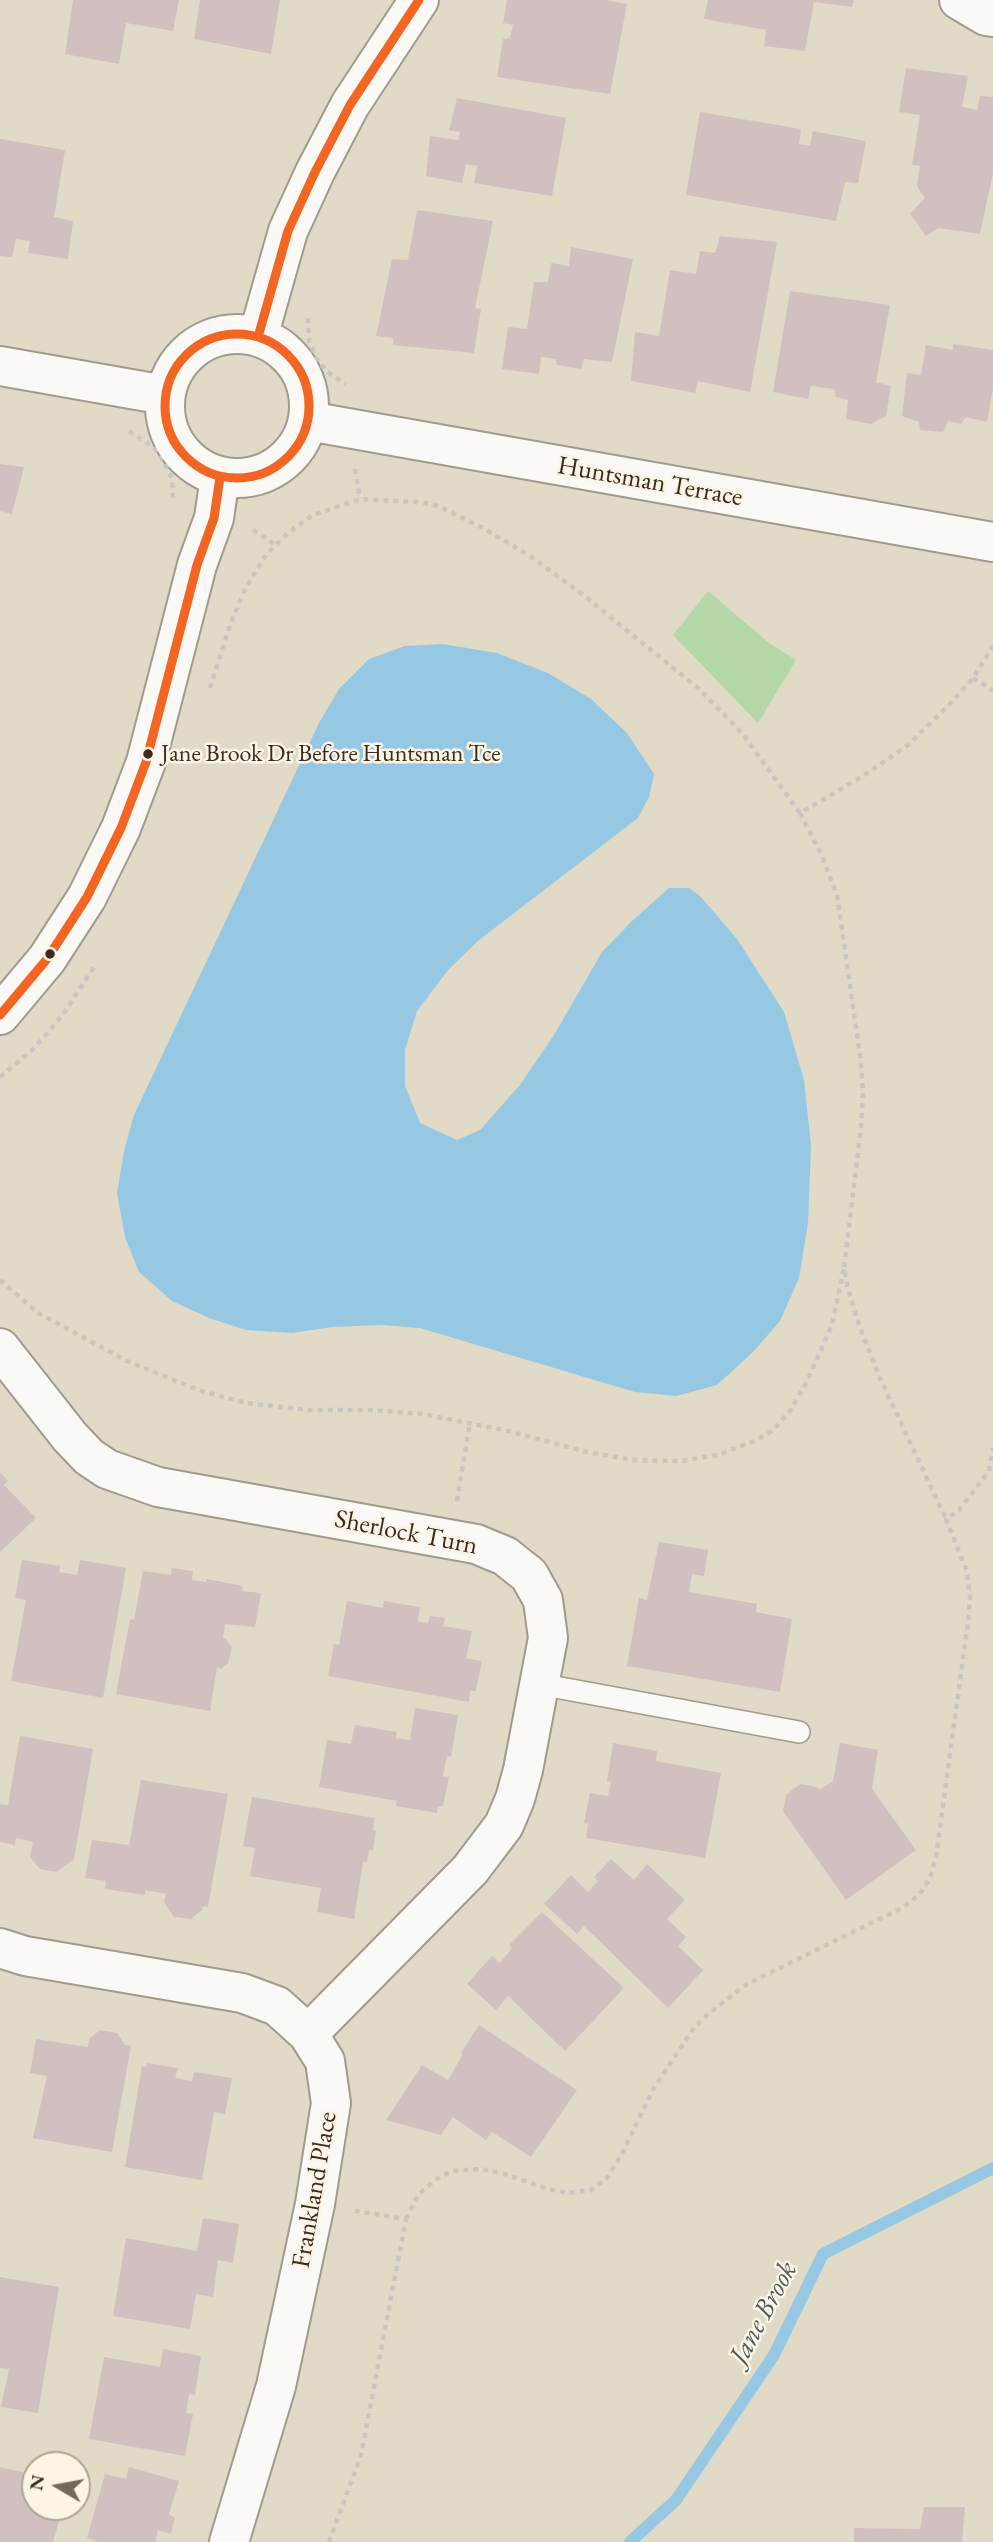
<!DOCTYPE html>
<style>
body{margin:0}
#map{position:relative;width:993px;height:2542px;overflow:hidden;background:#e0dac6;font-family:"EB Garamond",serif}
canvas{display:block}
.north{position:absolute;left:21px;top:2451px;width:70px;height:70px;box-sizing:border-box;background:#fcf5e5;border:2px solid #afa495;border-radius:50%;rotate:280deg;font-size:19px;font-weight:700;line-height:28px;text-align:center;color:#3b2a1e}
.north::after{content:'';display:block;margin:auto;width:24px;height:32px;background:#756859;clip-path:polygon(50% 0,100% 100%,50% 72%,0 100%)}
</style>
<div id="map">
<canvas width="993" height="2542"></canvas>
<div class="north">N</div>
</div>
<script>
const c = document.querySelector('canvas').getContext('2d');
c.lineJoin = 'round';
function fill(path, color) { c.fillStyle = color; c.fill(path, 'evenodd'); }
const shape = rows => new Path2D(rows.map(r => 'M' + r).join(''));
function trace(path, color, width, dash) { c.strokeStyle = color; c.lineWidth = width; c.lineCap = dash ? 'butt' : 'round'; c.setLineDash(dash || []); c.stroke(path); }
function drawText(font, color, halo, rows, align = 'center') {
  c.font = font + ' "EB Garamond",serif'; c.lineWidth = 5; c.setLineDash([]); c.textBaseline = 'middle'; c.strokeStyle = halo; c.fillStyle = color; for (const [text, x, y, turn = 0] of rows) {
    c.save(); c.translate(x, y); c.rotate((+turn || 0) * Math.PI / 180); c.textAlign = isNaN(turn) ? turn : align; if (halo) c.strokeText(text, 0, 0); c.fillText(text, 0, 0); c.restore();
  }
}
const green = shape([
 [708,591,769,643,796,660,758,723,673,635]
]);
const water = shape([
 [443,644,497,653,548,673,591,699,627,733,654,774,649,797,638,818,479,940,448,970,417,1011,405,1050,405,1086,420,1123,457,1140,480,1130,520,1085,554,1035,602,952,632,921,669,888,689,888,700,896,737,939,784,1012,804,1080,811,1145,808,1223,799,1278,780,1321,753,1352,717,1385,676,1396,635,1392,420,1328,383,1325,332,1327,292,1333,246,1330,209,1318,172,1301,139,1272,125,1237,117,1193,124,1151,134,1115,319,723,339,689,369,659,405,646]
]);
const stream = shape([
 [630,2542,676,2500,774,2355,823,2254,993,2168]
]);
const building = shape([
 [73,0,179,0,173,31,126,23,119,64,65,54],
 [200,0,280,0,271,54,194,39],
 [507,0,605,0,627,4,610,94,497,77,503,39,510,38,513,25,503,23],
 [708,0,854,0,852,7,814,2,805,51,764,46,766,30,704,19],
 [906,68,968,76,962,107,977,110,980,96,993,97,993,173,980,234,938,228,926,236,910,214,925,198,917,186,920,166,912,165,920,115,899,112],
 [457,98,566,118,552,196,474,183,477,166,466,164,462,183,426,176,430,136,458,140,460,132,449,130],
 [700,112,801,129,799,144,810,146,813,131,866,141,858,183,845,182,836,221,686,195],
 [0,139,65,150,54,217,73,221,68,259,28,253,30,241,16,239,12,257,0,256],
 [417,210,493,221,475,308,481,309,474,353,393,345,393,338,376,336,392,259,408,260],
 [720,236,777,242,750,392,698,381,695,393,631,381,635,332,659,336,670,270,696,274,700,251,715,253],
 [571,247,633,259,612,362,584,359,581,369,557,365,556,359,541,357,539,374,502,369,508,327,527,329,534,282,548,282,551,263,569,266],
 [790,291,890,305,876,382,891,386,886,416,871,424,846,419,848,400,836,397,834,389,811,386,808,399,773,392],
 [953,344,993,350,993,388,987,422,966,417,961,424,948,421,943,432,920,430,919,422,902,416,907,373,921,375,926,345,953,350],
 [0,464,24,467,12,514,0,511],
 [0,1472,8,1481,4,1485,36,1518,0,1552],
 [659,1542,708,1550,704,1576,692,1574,689,1592,757,1604,756,1612,792,1619,780,1692,627,1666,639,1598,647,1600],
 [22,1560,60,1566,59,1572,77,1575,80,1560,126,1568,103,1698,11,1681,26,1600,15,1598],
 [172,1568,193,1571,192,1580,206,1582,207,1579,243,1586,242,1591,261,1593,255,1627,225,1624,223,1638,226,1639,232,1647,228,1663,221,1669,217,1667,210,1711,116,1694,130,1619,134,1620,143,1571,171,1575],
 [347,1601,383,1608,384,1601,420,1607,418,1621,428,1623,430,1616,445,1618,443,1626,472,1631,466,1658,482,1661,476,1691,470,1691,469,1702,328,1676,334,1644,339,1645],
 [415,1708,458,1715,451,1757,447,1756,443,1776,449,1777,443,1806,438,1806,437,1813,396,1806,397,1801,319,1787,327,1740,351,1744,355,1725,397,1732,396,1738,410,1740],
 [20,1736,93,1749,74,1859,57,1872,40,1869,30,1857,33,1842,16,1838,15,1845,0,1842,0,1804,8,1805],
 [613,1743,657,1751,656,1761,721,1773,705,1858,586,1838,588,1824,584,1823,590,1793,608,1796,611,1782,607,1781],
 [840,1743,878,1750,872,1789,916,1850,846,1900,783,1811,786,1795,800,1784,817,1787,819,1790,833,1781],
 [141,1780,228,1794,208,1907,203,1906,202,1910,191,1919,174,1917,164,1902,166,1894,145,1890,145,1895,105,1889,106,1881,85,1878,92,1840,129,1845],
 [252,1797,375,1818,373,1830,376,1831,373,1850,369,1850,367,1862,363,1862,354,1919,317,1912,321,1888,250,1876,255,1848,243,1846],
 [611,1859,634,1880,647,1864,685,1900,667,1919,686,1937,678,1946,703,1970,668,2008,584,1926,577,1934,544,1904,571,1875,588,1892,598,1881,594,1877],
 [542,1912,624,1988,565,2051,508,1996,496,2010,467,1984,492,1956,500,1963,512,1948,509,1945],
 [479,2025,577,2090,531,2157,492,2132,486,2140,453,2117,441,2135,386,2120,422,2065,448,2080,463,2054,461,2053],
 [100,2030,117,2033,125,2045,131,2046,112,2152,33,2138,47,2076,30,2073,36,2039,88,2047,89,2039],
 [147,2063,178,2068,175,2078,192,2081,194,2072,232,2078,225,2114,214,2112,202,2180,125,2167,142,2066,146,2067],
 [203,2218,239,2224,233,2263,218,2260,213,2297,196,2294,190,2329,113,2316,126,2238,197,2251],
 [0,2277,59,2287,38,2413,1,2407,9,2369,0,2368],
 [163,2349,201,2356,195,2395,189,2394,186,2413,193,2414,185,2456,89,2439,104,2357,160,2367],
 [0,2467,35,2475,35,2507,63,2507,53,2542,0,2542],
 [129,2467,179,2481,169,2514,175,2518,171,2534,158,2530,155,2542,99,2542,87,2538,105,2474,126,2479],
 [924,2507,965,2507,962,2542,854,2542,854,2528,920,2529]
]);
const path = shape([
 [308,318,309,341,316,358,327,372,346,384],
 [129,431,153,447,164,461,172,479,173,502],
 [355,469,360,499],
 [253,530,276,545],
 [973,678,993,690],
 [210,688,231,622,245,589,266,555,288,533,313,515,360,499,420,502,438,506,481,527,527,554,582,594,698,688,742,733,800,813,863,776,908,745,950,704,973,678,993,646],
 [800,813,821,854,837,895,860,1055,863,1091,861,1128,844,1268,848,1289,860,1328,879,1376,946,1519],
 [0,1077,32,1050,46,1035,64,1013,96,964],
 [0,1280,38,1313,127,1361,201,1391,246,1403,308,1410,370,1410,422,1414,504,1430,587,1452,632,1460,681,1461,718,1455,754,1441,772,1431,790,1411,807,1381,832,1325,844,1268],
 [457,1501,470,1422],
 [406,2219,418,2195,435,2180,452,2171,480,2169,502,2173,548,2189,568,2193,591,2190,607,2178,624,2150,652,2091,694,2028,708,2014,747,1984,902,1908,919,1895,930,1878,936,1857,968,1622,970,1597,967,1572,946,1519,959,1510,989,1471,993,1448],
 [329,2542,361,2455,406,2219,355,2211]
]);
const service = shape([
 [539,1684,799,1732]
]);
const minor = shape([
 [959,0,986,16,993,17],
 '165 406a72 72 0 1 1 144 0a72 72 0 1 1-144 0Z',
 [258,337,288,231,315,172,350,105,419,0],
 [0,366,165,395],
 [308,421,993,542],
 [0,1015,47,959,87,897,121,828,146,762,197,565,214,518,220,477],
 [0,1348,70,1437,89,1457,107,1469,158,1487,476,1544,505,1556,529,1575,543,1600,548,1638,523,1770,515,1799,504,1825,470,1870,308,2034],
 [0,1948,25,1956,242,1993,277,2006,308,2034,325,2061,331,2103,315,2204,276,2386,229,2542]
]);
const bus1 = shape([
 '165 406a72 72 0 1 1 144 0a72 72 0 1 1-144 0Z',
 [258,337,288,231,315,172,350,105,419,0],
 [0,1015,47,959,87,897,121,828,146,762,197,565,214,518,220,477]
]);
const markers = [
 [148,754,6,"#3b2a1e"],
 [50,954,6,"#3b2a1e"]
];
const busNames = [
 ["Jane Brook Dr Before Huntsman Tce",161,754]
];
const streetNames = [
 ["Huntsman Terrace",650,482,10],
 ["Sherlock Turn",406,1533,11],
 ["Frankland Place",315,2190,-80]
];
const waterNames = [
 ["Jane Brook",764,2313,-62]
];
fill(green, '#b3d7a7');
fill(water, '#96c8e3');
trace(stream, '#96c8e3', 12);
fill(building, '#d0c1c0');
trace(service, '#a19b8e', 24);
trace(minor, '#a19b8e', 42);
trace(path, '#c8c6c1', 4.5, [5, 5]);
trace(service, '#faf9f6', 21);
trace(minor, '#faf9f6', 38);
trace(bus1, '#f26522', 9);
for (const [x, y, r, color] of markers) { const dot = new Path2D(); dot.arc(x, y, r, 0, 2 * Math.PI); c.fillStyle = color; c.fill(dot); trace(dot, '#fcf5e5', 2.5); }
drawText('24px', '#3b2a1e', '#fcf5e5', busNames, 'left');
drawText('26px', '#3b2a1e', '#fcf5e5', streetNames);
drawText('italic 28px', '#4d575d', '#fcf5e5', waterNames);
</script>
